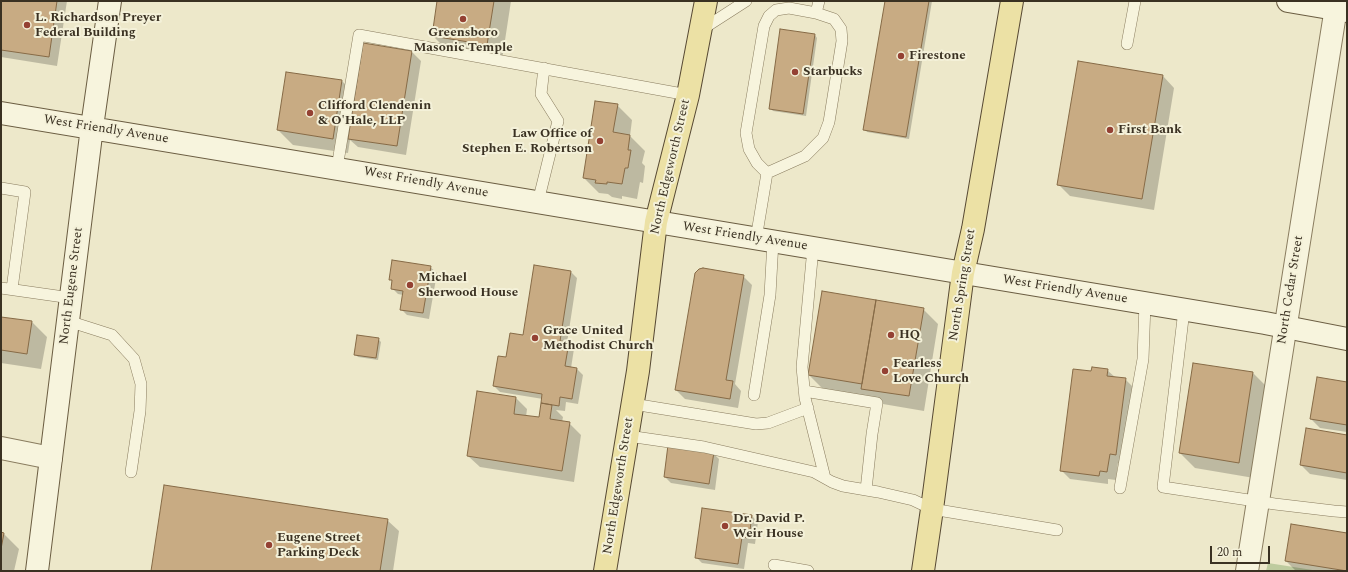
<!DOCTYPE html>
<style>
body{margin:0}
#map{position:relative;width:1348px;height:572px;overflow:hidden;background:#ede8ca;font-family:Spectral,serif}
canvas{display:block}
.frame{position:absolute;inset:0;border:2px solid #3a3122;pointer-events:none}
.scale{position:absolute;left:1210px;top:546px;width:60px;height:18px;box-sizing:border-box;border:2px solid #3a3122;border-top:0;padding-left:5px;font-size:12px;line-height:14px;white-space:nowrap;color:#3a3122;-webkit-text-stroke:3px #f4f1d9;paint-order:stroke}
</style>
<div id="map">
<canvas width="1348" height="572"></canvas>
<div class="frame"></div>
<div class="scale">20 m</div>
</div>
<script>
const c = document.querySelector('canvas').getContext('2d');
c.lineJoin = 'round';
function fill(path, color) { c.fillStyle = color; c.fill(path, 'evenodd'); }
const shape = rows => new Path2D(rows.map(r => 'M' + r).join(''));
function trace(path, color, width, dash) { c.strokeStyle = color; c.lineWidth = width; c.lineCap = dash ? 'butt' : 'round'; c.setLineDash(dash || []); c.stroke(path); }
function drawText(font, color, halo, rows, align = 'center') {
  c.font = font + ' Spectral,serif'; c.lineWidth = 4; c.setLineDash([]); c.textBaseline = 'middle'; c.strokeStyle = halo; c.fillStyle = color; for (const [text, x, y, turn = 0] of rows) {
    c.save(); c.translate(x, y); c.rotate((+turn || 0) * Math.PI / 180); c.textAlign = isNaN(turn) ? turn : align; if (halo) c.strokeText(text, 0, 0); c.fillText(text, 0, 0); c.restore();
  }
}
const green = shape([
 [1268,563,1319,571,1266,571]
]);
const shadow = shape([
 [1,1,67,1,57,66,1,57],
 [438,1,511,1,502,60,448,51,433,36],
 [886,1,932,1,909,139,867,132,865,129],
 [815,35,817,38,806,116,773,111,770,108],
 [412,52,421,61,406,155,358,147,350,140,348,153,293,145,278,130,342,81,356,95],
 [1163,76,1174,88,1154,210,1070,196,1058,184],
 [617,105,632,120,630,136,645,151,642,163,645,166,643,183,640,182,637,199,622,196,622,199,612,197,608,194,599,193,584,178],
 [430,267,437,273,429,319,407,315,401,309,403,295,398,294,392,288,393,282,390,279],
 [571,272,577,278,567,343,574,349,571,368,577,369,583,375,578,404,566,402,565,411,556,410,563,417,562,422,569,423,581,435,574,482,480,467,468,456,516,398,527,409,526,417,539,418,543,399,500,392,494,386,507,358],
 [743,276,752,285,735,384,741,391,738,408,685,399,676,390],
 [923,309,938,324,924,411,877,403,824,390,809,375],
 [1,318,32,322,47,337,41,369,1,363],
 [378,339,381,342,378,360,358,357,355,354],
 [1194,364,1253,373,1268,388,1254,478,1195,468,1180,453],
 [1107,370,1116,378,1125,379,1134,388,1125,464,1118,463,1116,480,1108,479,1108,484,1070,479,1061,470,1092,372],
 [1347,383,1347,432,1320,428,1311,419],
 [1347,436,1347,480,1310,474,1301,465],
 [713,453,719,459,715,490,671,483,665,477],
 [752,516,758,522,755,544,748,543,744,569,702,563,696,557],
 [387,520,399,531,393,571,152,571],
 [1,533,4,534,19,549,14,571,1,571],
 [1347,534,1347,571,1303,571,1295,570,1286,561]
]);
const building = shape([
 [1,1,57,1,49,57,1,50,1,1],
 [437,1,494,1,487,45,432,36,437,1],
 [885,1,929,1,906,137,863,130,885,1],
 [780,29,815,34,803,114,769,109,780,29],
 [363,43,412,51,397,146,348,139,363,43],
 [1078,61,1163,75,1142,199,1057,185,1078,61],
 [286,72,342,80,333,139,277,130,286,72],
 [595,101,618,104,613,132,630,135,628,150,631,150,628,168,625,168,622,184,607,182,607,184,595,183,596,180,583,178,595,101],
 [392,260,431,266,423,313,400,310,403,291,391,289,392,280,389,280,392,260],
 [534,265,571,271,560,341,569,342,565,366,577,368,572,399,560,397,559,406,541,403,542,394,493,386,498,356,506,357,510,333,523,335,534,265],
 [703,268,744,275,726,380,733,381,730,399,675,390,695,273,699,269,703,268],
 [822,291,876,300,862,384,808,375,822,291],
 [876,300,924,308,909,396,861,389,876,300],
 [1,317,32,321,27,354,1,350,1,317],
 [357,335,379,338,376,358,354,355,357,335],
 [1193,363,1253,372,1239,463,1179,453,1193,363],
 [1092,367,1108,369,1107,376,1126,378,1116,455,1110,454,1107,472,1100,471,1099,476,1060,471,1073,369,1091,371,1092,367],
 [1317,377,1347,382,1347,425,1310,419,1317,377],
 [477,391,516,397,514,414,539,417,541,403,552,405,550,419,570,422,562,471,467,456,477,391],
 [1306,428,1347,435,1347,473,1300,465,1306,428],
 [668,445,714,452,709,484,664,477,668,445],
 [164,485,388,519,380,571,151,571,164,485],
 [702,508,752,515,749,538,742,537,738,564,695,558,702,508],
 [1291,524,1347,533,1347,571,1285,561,1291,524],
 [1,532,4,533,1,549,1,532]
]);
const service = shape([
 [789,8,816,13,834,19,841,29,842,41,829,122,823,138,805,156,767,173,757,163,749,149,746,133,764,26,769,16,776,10,789,8],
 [816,13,819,1],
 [701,30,746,1],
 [1127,44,1135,1],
 [337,168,359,35,688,95],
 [1,188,25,192,12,289],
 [538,202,558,121,541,94,544,68],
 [756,239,767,173],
 [813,248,802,367,805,398,825,478],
 [1,288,71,298],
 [1184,310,1163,487,1275,504,1334,511,1347,512],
 [68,321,112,335,134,359,141,384,140,411,131,472],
 [804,391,877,403,872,434,866,490],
 [754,395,770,295,773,241],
 [633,404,756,424,768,423,808,408],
 [628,436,704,447,814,472,832,482,843,486,878,492,913,500,932,509,1057,530],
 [1120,488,1143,359,1145,303],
 [774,565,808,571]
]);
const minor = shape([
 [1,448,51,458],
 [1247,571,1337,1]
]);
const secondary = shape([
 [1288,1,1347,11],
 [1,113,1265,323,1347,339],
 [37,571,92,127,110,1]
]);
const primary = shape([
 [605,571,638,371,656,222,688,95,706,1],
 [923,571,932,509,963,273,973,229,1012,1]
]);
const markers = [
 [463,19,4,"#944133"],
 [27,25,4,"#944133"],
 [901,56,4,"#944133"],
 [795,72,4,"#944133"],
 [310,113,4,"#944133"],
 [1110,130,4,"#944133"],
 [600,141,4,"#944133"],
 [410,285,4,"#944133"],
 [891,335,4,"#944133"],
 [535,338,4,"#944133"],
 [885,371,4,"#944133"],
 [725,526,4,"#944133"],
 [269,545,4,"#944133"]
];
const poiNames = [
 ["L. Richardson Preyer",35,18],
 ["Federal Building",35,33],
 ["Greensboro",463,33,"center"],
 ["Masonic Temple",463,48,"center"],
 ["Firestone",909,56],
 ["Starbucks",803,72],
 ["Clifford Clendenin",318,106],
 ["& O'Hale, LLP",318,121],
 ["First Bank",1118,130],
 ["Law Office of",592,134,"right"],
 ["Stephen E. Robertson",592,149,"right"],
 ["Michael",418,278],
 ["Sherwood House",418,293],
 ["Grace United",543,331],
 ["Methodist Church",543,346],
 ["HQ",899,335],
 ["Fearless",893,364],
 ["Love Church",893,379],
 ["Dr. David P.",733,519],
 ["Weir House",733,534],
 ["Eugene Street",277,538],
 ["Parking Deck",277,553]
];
const streetNames = [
 ["West Friendly Avenue",106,130,9],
 ["North Edgeworth Street",671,167,-77],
 ["West Friendly Avenue",426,183,10],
 ["West Friendly Avenue",745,237,9],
 ["North Spring Street",963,285,-81],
 ["North Eugene Street",72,286,-83],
 ["West Friendly Avenue",1065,290,9],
 ["North Cedar Street",1291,290,-81],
 ["North Edgeworth Street",619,486,-81]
];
fill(green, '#becb9e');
fill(shadow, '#0003');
fill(building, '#c8ab83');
trace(building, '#866a46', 1);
trace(service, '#897c5f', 12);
trace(minor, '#897c5f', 24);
trace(secondary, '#6b5d42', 24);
trace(primary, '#574933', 24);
trace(service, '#f7f4dd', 11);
trace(minor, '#f7f4dd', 22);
trace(secondary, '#f7f4dd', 22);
trace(primary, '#ece1a5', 22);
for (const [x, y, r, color] of markers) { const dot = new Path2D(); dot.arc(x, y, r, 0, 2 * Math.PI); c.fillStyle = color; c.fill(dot); trace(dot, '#f4f1d9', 1.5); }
drawText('bold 13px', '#3a3122', '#f4f1d9', poiNames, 'left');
drawText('13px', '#3a3122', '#f4f1d9', streetNames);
</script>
